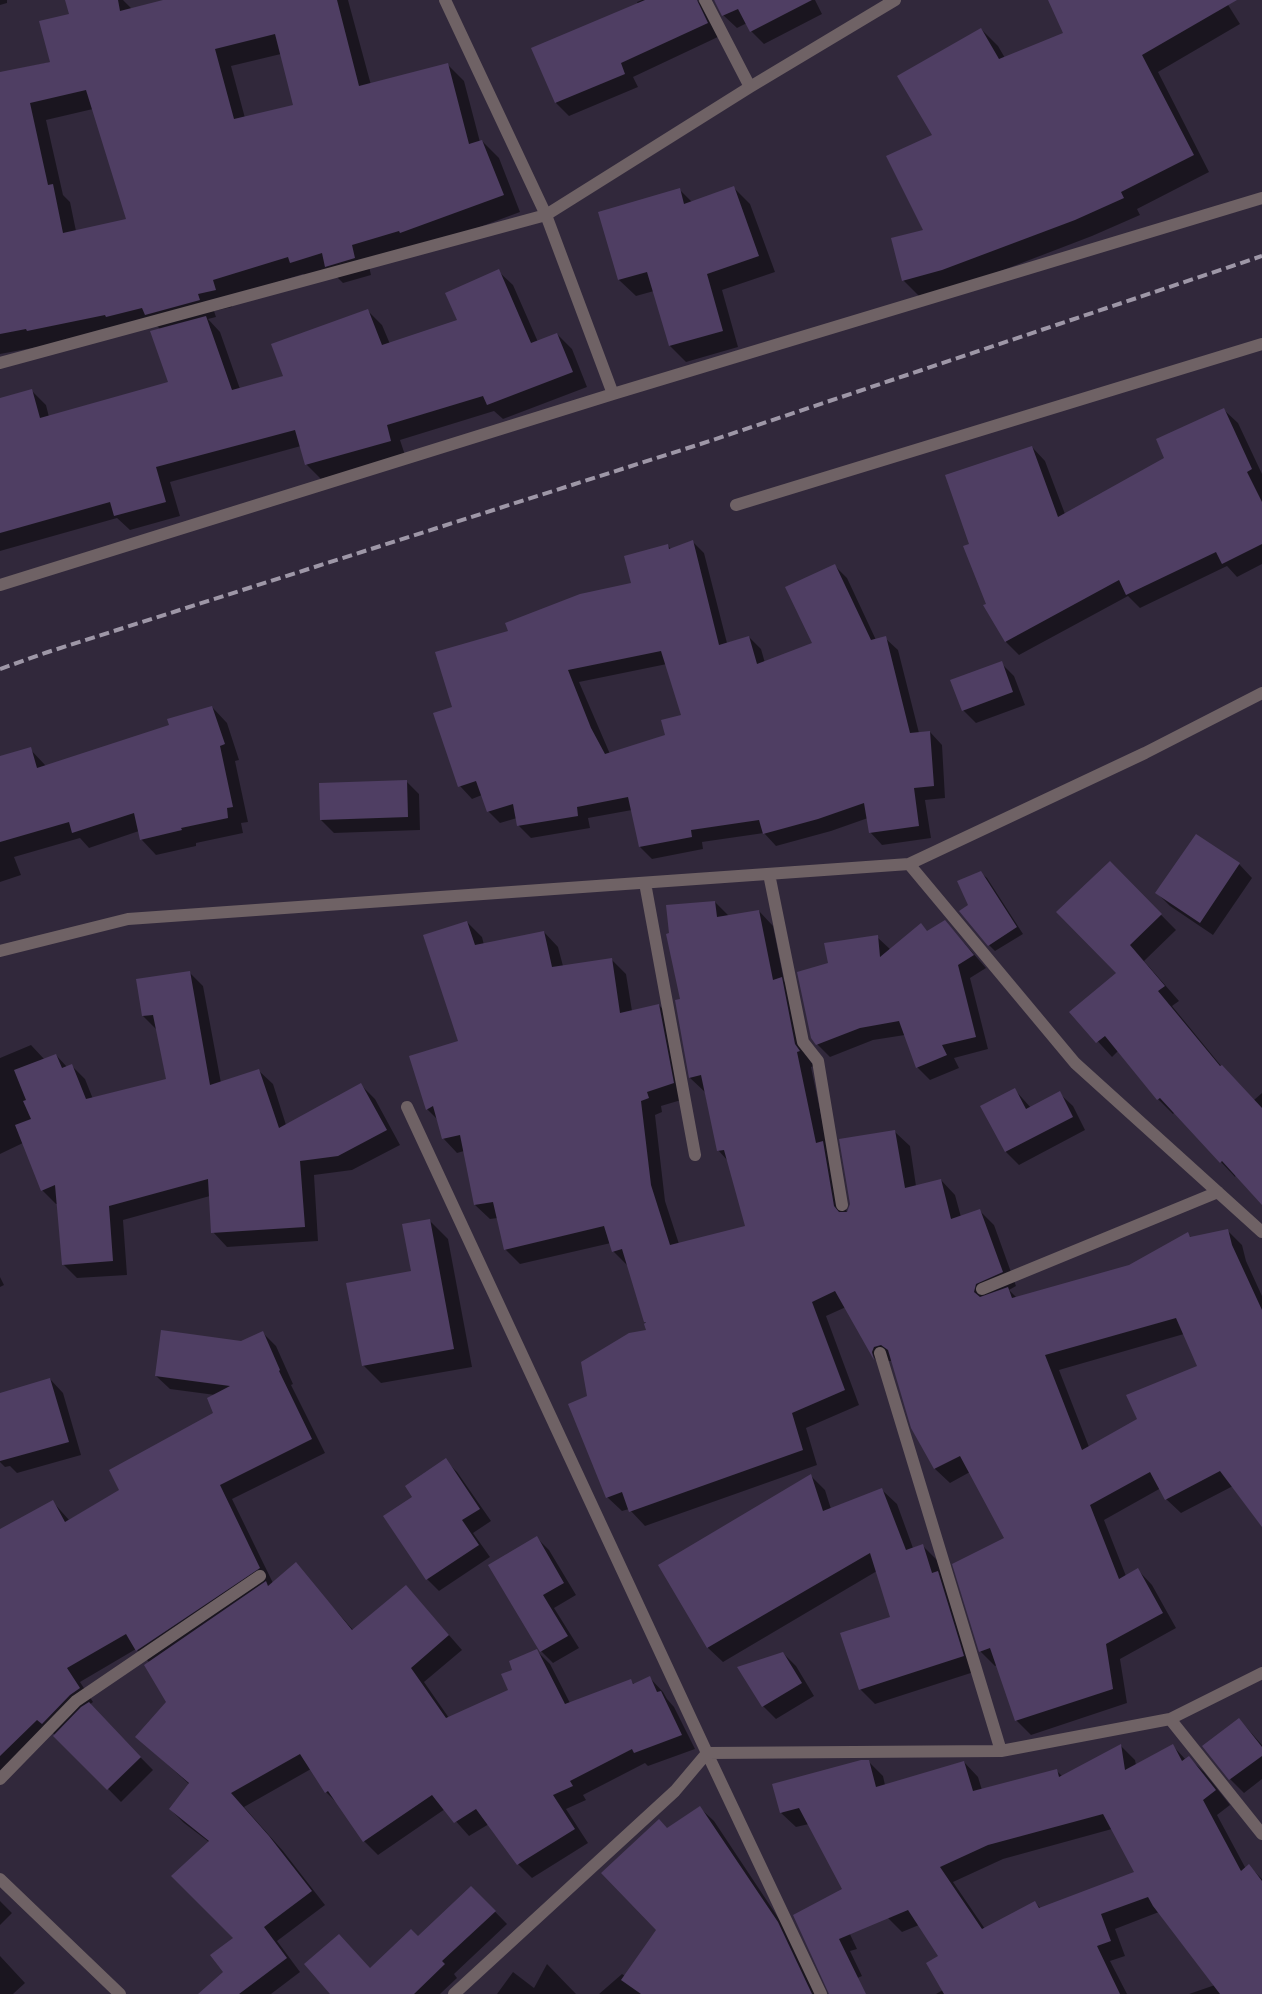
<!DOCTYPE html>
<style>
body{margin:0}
canvas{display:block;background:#31283b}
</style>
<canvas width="1262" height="1994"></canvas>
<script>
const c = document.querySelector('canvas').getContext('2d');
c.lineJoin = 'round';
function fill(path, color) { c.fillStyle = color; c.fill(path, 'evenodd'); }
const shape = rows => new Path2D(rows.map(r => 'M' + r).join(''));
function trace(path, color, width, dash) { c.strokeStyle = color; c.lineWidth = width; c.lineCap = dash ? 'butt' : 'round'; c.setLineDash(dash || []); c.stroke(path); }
const shadow = shape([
 [0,0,7,0,7,3,0,5],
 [80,0,123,0,132,9,168,0,348,0,371,85,447,64,464,81,480,142,482,141,499,158,520,212,418,250,368,262,371,275,343,283,332,272,308,279,303,274,230,297,232,307,214,311,216,317,208,319,220,332,240,389,284,376,368,311,382,325,390,344,459,321,498,271,513,285,538,342,557,334,572,349,587,387,503,419,494,411,400,440,405,455,321,479,306,464,301,446,170,482,180,516,130,530,117,518,0,551,0,399,31,390,46,405,49,417,170,383,160,329,156,325,0,354,0,73,51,62,70,15],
 [281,54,295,106,245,118,231,66],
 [93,109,127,220,76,231,70,202,63,195,46,120],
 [642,0,697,0,710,13,720,36,633,77,638,87,569,116,556,103,533,48,638,4,637,2],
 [714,0,815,0,822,14,764,44,751,31,747,23,737,28,723,15],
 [1050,0,1225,0,1240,24,1158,72,1209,172,1137,209,1140,215,1092,236,959,287,920,297,903,280,925,231,934,135,981,29,998,46,1005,58,1065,33],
 [734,188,750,204,775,272,722,290,738,347,686,362,670,346,654,291,636,296,619,280,599,213,679,189,692,202],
 [1224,410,1238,423,1262,474,1262,564,1237,577,1227,566,1140,608,1128,596,1019,655,1006,642,987,604,970,544,1032,447,1045,461,1065,514,1166,458],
 [692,541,704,553,727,643,749,637,761,649,765,663,813,644,835,566,847,578,876,640,885,638,898,650,919,733,930,732,942,745,945,798,925,800,931,838,882,845,870,832,868,818,831,831,776,846,764,833,702,842,703,849,652,859,640,847,632,810,588,818,590,828,531,838,519,826,517,818,500,823,488,811,482,795,472,799,460,786,453,708,510,632,632,584,668,546,671,549],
 [667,664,683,715,667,736,610,754,579,682],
 [1001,663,1014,676,1025,705,976,723,963,710],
 [212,707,227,723,239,760,235,761,248,822,241,823,243,833,196,843,196,846,156,855,141,839,139,831,89,848,80,838,14,857,21,875,0,882,0,758,30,749,46,766,170,726],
 [406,781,419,794,420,830,334,833,321,820],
 [1196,836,1239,864,1252,878,1213,935,1170,906,1157,893],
 [1110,863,1176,930,1144,961,1179,1001,1172,1006,1222,1067,1254,1100,1262,1093,1262,1202,1236,1175,1235,1177,1221,1162,1175,1112,1173,1114,1158,1099,1118,1051,1112,1057,1071,1012,1118,973],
 [980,872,987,878,1023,934,995,951,989,945,970,905],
 [715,902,729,916,759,911,773,926,784,981,796,993,809,1059,814,1066,811,1067,828,1148,837,1157,847,1214,895,1132,910,1146,916,1186,941,1180,955,1195,961,1217,980,1211,994,1225,1016,1286,1009,1290,1017,1298,1129,1267,1187,1234,1192,1238,1227,1230,1242,1245,1246,1261,1262,1296,1262,1524,1233,1486,1181,1513,1166,1499,1161,1488,1104,1520,1126,1576,1138,1570,1152,1585,1176,1628,1120,1659,1127,1703,1031,1735,1016,1720,997,1665,995,1666,980,1651,1006,1539,970,1472,950,1483,935,1469,912,1427,892,1361,889,1361,887,1371,875,1359,846,1307,826,1316,859,1405,806,1428,817,1465,645,1526,629,1509,622,1511,607,1497,588,1397,648,1331,628,1266,613,1251,611,1243,520,1264,505,1249,498,1218,490,1219,475,1205,464,1151,457,1153,443,1138,438,1120,427,1109,459,1042,467,922,482,937,484,945,544,932,558,947,563,966,612,960,626,974,632,1011,659,1005,673,1020,688,1098,661,1106,662,1112,655,1115,665,1201,679,1244,747,1227,728,1161,718,1150,705,1092,690,1078,676,1001,681,1000],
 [1184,1334,1198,1367,1138,1420,1089,1447,1059,1370],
 [945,921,986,968,970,978,988,1049,954,1058,959,1068,930,1080,917,1067,905,1035,873,1040,830,1057,817,1044,830,964,877,937,891,950,928,932],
 [189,972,203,986,221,1083,258,1070,273,1084,286,1125,361,1085,375,1099,400,1145,352,1170,314,1175,318,1241,227,1247,213,1232,210,1196,123,1220,127,1275,77,1278,63,1264,58,1204,56,1204,42,1190,23,1143,0,1154,0,1058,31,1045,45,1060,56,1055,67,1067,71,1065,85,1079,93,1099,168,1080,157,1030,143,1016],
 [1015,1090,1031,1108,1059,1093,1073,1106,1085,1130,1019,1165,1006,1152,982,1107],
 [430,1221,448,1239,472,1367,381,1383,363,1365,412,1272],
 [0,1277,4,1285,0,1287],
 [263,1333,276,1346,293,1384,291,1385,325,1453,232,1499,273,1583,295,1564,353,1630,406,1586,462,1650,424,1682,449,1718,509,1691,514,1671,536,1650,550,1664,570,1703,631,1681,635,1685,650,1678,663,1692,667,1699,674,1707,695,1749,648,1766,645,1763,583,1795,586,1800,566,1809,588,1843,532,1878,518,1864,489,1824,469,1836,445,1809,378,1855,364,1841,340,1806,326,1792,311,1769,244,1807,283,1851,325,1905,277,1941,300,1972,271,1994,200,1994,224,1972,235,1938,209,1842,184,1823,170,1809,189,1784,137,1737,167,1702,149,1662,136,1649,80,1682,93,1702,89,1705,153,1770,121,1802,52,1732,0,1783,0,1530,53,1502,69,1520,121,1490,214,1414,215,1395,170,1389,156,1376],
 [50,1379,63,1393,81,1455,17,1473,10,1466,5,1467,0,1462,0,1394],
 [445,1460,457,1472,491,1521,473,1533,490,1557,439,1591,427,1579,414,1497],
 [811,1476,825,1490,831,1509,882,1490,897,1504,913,1548,922,1545,937,1560,977,1671,875,1704,860,1689,892,1617,877,1571,723,1662,708,1648,660,1566],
 [537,1538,549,1550,576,1595,554,1608,579,1648,553,1663,541,1651],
 [783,1653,796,1666,814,1696,776,1719,763,1706],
 [1239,1719,1262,1745,1262,1779,1244,1793,1230,1779,1204,1746],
 [1121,1746,1135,1760,1136,1765,1173,1746,1186,1760,1189,1758,1204,1772,1230,1805,1217,1815,1246,1869,1249,1866,1262,1879,1262,1994,1189,1994,1215,1985,1159,1912,1115,1929,1125,1956,1110,1961,1127,1994,936,1994,943,1990,939,1956,919,1925,902,1932,888,1918,809,1824,796,1827,781,1813,868,1761,883,1776,885,1785,964,1762,978,1777,982,1790,1056,1770,1063,1777],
 [1112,1829,1136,1872,1041,1909,1035,1902,985,1929,953,1882,1003,1859],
 [700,1808,714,1821,791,1937,818,1994,599,1994,622,1974,625,1976,658,1930,667,1829],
 [471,1887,507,1924,454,1974,457,1978,440,1994,333,1994,418,1938],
 [0,1901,12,1913,0,1925],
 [839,1911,857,1949,850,1951,862,1976,835,1988],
 [0,1956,25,1983,13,1994,0,1994],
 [547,1964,576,1994,497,1994,513,1972,534,1988]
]);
const building = shape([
 [65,0,118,0,120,11,163,0,337,0,359,86,448,63,469,144,482,140,504,195,400,233,399,231,352,245,355,258,325,267,322,253,290,263,288,257,213,280,216,290,198,294,200,300,145,315,142,308,106,317,105,315,27,331,26,329,0,334,0,72,50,62,39,21,69,14],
 [275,34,293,105,234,119,215,49],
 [86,90,126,219,63,233,53,184,48,185,30,103],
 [645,0,697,0,708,23,621,63,625,74,555,103,531,48],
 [714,0,812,0,750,32,738,9,722,16],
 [1048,0,1237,0,1142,55,1194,155,1121,192,1124,198,1075,220,942,270,902,281,891,238,923,230,886,156,932,135,897,76,981,28,999,59,1063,33],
 [734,186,759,256,707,274,723,331,669,346,647,272,618,280,598,212,680,188,684,204],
 [499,269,531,343,557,333,573,372,487,405,483,396,387,425,391,441,305,465,295,430,156,467,166,502,114,516,110,502,0,533,0,398,32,389,40,418,168,382,150,331,206,316,232,390,283,376,271,344,368,309,382,345,457,320,445,293],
 [1224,408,1252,469,1247,472,1262,502,1262,544,1222,564,1216,552,1126,595,1119,580,1005,642,983,605,986,604,963,546,969,544,945,475,1032,446,1058,517,1164,458,1156,439],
 [693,540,719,645,749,636,757,664,812,643,785,587,835,564,871,640,886,636,910,733,930,731,934,786,914,788,919,826,869,833,864,803,818,819,763,834,759,820,691,830,692,837,639,847,628,797,577,807,578,816,517,826,513,804,487,812,476,781,458,787,433,713,452,707,435,652,508,631,505,623,580,594,631,583,624,556,668,544,669,549],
 [661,651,681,715,661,720,665,735,605,754,591,728,568,670],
 [1002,661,1013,692,962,711,950,680],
 [212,706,225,744,220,746,233,807,227,808,228,818,181,828,182,830,140,840,134,813,72,833,69,822,0,842,0,756,31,747,37,768,169,725,167,719],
 [407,780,408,817,320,820,319,783],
 [1196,834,1240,863,1200,923,1155,893],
 [1110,861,1162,914,1130,945,1165,986,1158,991,1220,1066,1222,1065,1262,1108,1262,1205,1222,1161,1220,1163,1160,1098,1157,1100,1105,1036,1096,1043,1069,1012,1116,973,1056,912],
 [981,871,1017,927,988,946,959,911,968,905,957,881],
 [715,901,717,917,759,910,773,980,782,977,795,1044,800,1051,797,1052,816,1143,823,1141,834,1206,839,1212,847,1212,850,1204,839,1139,895,1130,905,1188,941,1179,951,1219,980,1209,1003,1272,976,1284,974,1292,980,1297,1008,1287,1012,1298,1129,1265,1188,1232,1190,1237,1228,1229,1232,1245,1262,1310,1262,1527,1220,1471,1165,1500,1150,1472,1090,1505,1119,1579,1138,1568,1163,1613,1106,1644,1113,1689,1015,1721,990,1648,979,1652,952,1564,1004,1538,960,1456,934,1469,911,1428,888,1350,881,1345,874,1347,872,1352,874,1360,835,1291,812,1302,845,1390,792,1413,803,1450,629,1512,622,1492,606,1498,568,1404,587,1396,581,1362,629,1333,646,1330,644,1324,646,1322,644,1322,622,1249,612,1252,604,1226,504,1250,493,1202,474,1205,460,1135,442,1139,433,1106,426,1110,409,1056,458,1041,423,935,467,921,475,945,544,931,552,967,612,958,620,1013,659,1004,674,1083,647,1092,649,1098,641,1101,651,1185,670,1245,745,1226,724,1150,717,1151,701,1075,689,1078,675,1000,680,999,666,934,669,933,666,905],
 [1176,1318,1197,1366,1126,1395,1137,1419,1082,1450,1045,1355],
 [945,920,974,955,958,965,976,1037,942,1045,947,1055,916,1068,899,1021,860,1028,816,1045,811,1038,797,972,828,963,824,943,878,935,880,957,921,923,927,931],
 [190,971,210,1085,259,1069,279,1128,361,1083,387,1130,338,1156,300,1161,305,1227,211,1233,208,1179,109,1206,113,1261,62,1265,55,1185,41,1191,15,1125,31,1119,23,1101,26,1100,14,1070,56,1054,62,1068,72,1064,86,1099,166,1079,153,1015,142,1016,136,979],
 [1015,1088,1026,1109,1060,1091,1073,1117,1005,1152,980,1106],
 [430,1219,454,1349,362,1366,346,1283,411,1271,402,1224],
 [161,1330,241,1341,263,1331,280,1370,279,1371,312,1439,220,1485,260,1568,136,1651,126,1634,67,1668,80,1688,70,1695,42,1724,37,1720,0,1756,0,1529,53,1500,65,1522,119,1490,109,1470,213,1413,207,1398,230,1386,155,1376],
 [50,1378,69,1442,0,1461,0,1393],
 [446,1458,480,1509,462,1520,479,1545,426,1580,383,1516,412,1497,405,1486],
 [811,1474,823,1511,882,1488,906,1550,923,1544,932,1573,938,1571,964,1656,859,1690,840,1633,890,1617,870,1553,707,1648,658,1565],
 [537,1536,564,1583,543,1595,568,1636,540,1652,488,1565],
 [296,1562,352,1630,406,1585,449,1635,411,1668,446,1718,508,1690,501,1674,512,1670,509,1661,537,1649,565,1704,631,1679,633,1684,650,1676,657,1692,661,1691,682,1735,634,1753,632,1749,570,1781,573,1786,553,1795,575,1829,517,1865,476,1809,454,1823,432,1795,363,1842,328,1791,325,1793,300,1754,231,1793,269,1836,312,1891,264,1927,287,1958,239,1994,198,1994,223,1972,210,1955,233,1938,171,1876,209,1841,169,1809,189,1783,135,1737,166,1702,144,1665,266,1581,268,1586],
 [783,1652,802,1683,762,1707,737,1667],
 [89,1702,141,1757,107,1790,53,1736,81,1707],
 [1239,1718,1262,1747,1262,1756,1229,1780,1202,1746],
 [1121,1744,1125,1770,1173,1744,1182,1761,1189,1756,1216,1790,1203,1800,1241,1871,1249,1864,1262,1881,1262,1994,1220,1994,1153,1906,1148,1897,1101,1914,1111,1941,1097,1946,1120,1994,944,1994,926,1963,938,1956,908,1910,839,1939,866,1994,829,1994,793,1915,842,1889,799,1808,780,1813,772,1784,861,1760,869,1760,876,1787,964,1761,973,1791,1057,1769,1059,1777],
 [1103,1814,1134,1872,1039,1908,1035,1901,982,1929,940,1867,988,1845],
 [700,1806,778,1922,812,1994,641,1994,621,1980,656,1930,601,1873,659,1819,667,1828],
 [471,1886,496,1911,442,1961,445,1964,414,1994,330,1994,304,1964,339,1934,370,1968,411,1929,418,1936]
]);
const minor = shape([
 [445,0,546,215,613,394],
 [705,0,750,87],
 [0,363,546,215,750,87,895,0],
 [736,505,1262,344],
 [0,585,613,394,1262,198],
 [909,864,1075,1063,1262,1232],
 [769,874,803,1042,818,1061,842,1205],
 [645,883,695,1155],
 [0,951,128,919,909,864,1145,753,1262,693],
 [407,1107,707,1753,821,1994],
 [982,1289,1218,1192],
 [880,1353,1001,1751],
 [1170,1719,1262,1834],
 [0,1779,76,1701,260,1576],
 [0,1879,120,1994],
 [454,1994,675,1791,707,1753,1001,1751,1170,1719,1262,1673]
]);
const rail = shape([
 [0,669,48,652,713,440,1262,256]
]);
fill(shadow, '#0007');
fill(building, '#4f3e63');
trace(minor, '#6f6265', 12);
trace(rail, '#9e97a7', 4, [10, 5]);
</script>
